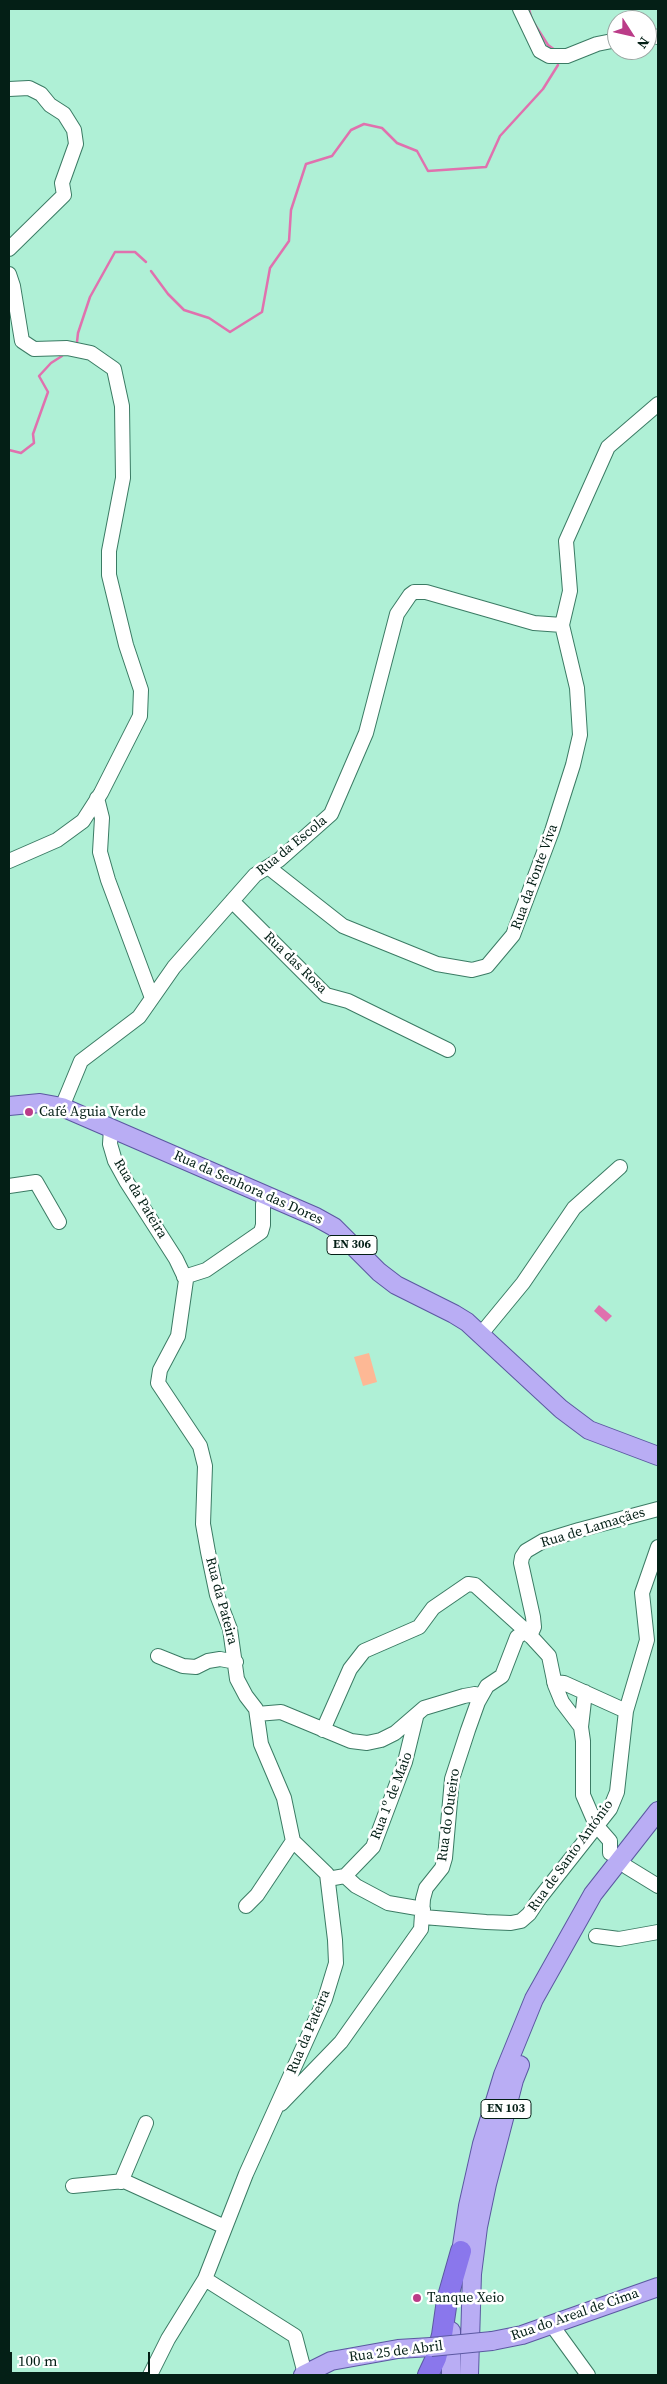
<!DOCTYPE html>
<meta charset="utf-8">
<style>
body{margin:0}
#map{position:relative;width:667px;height:2384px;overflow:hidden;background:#aff0d6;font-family:"Source Serif 4",serif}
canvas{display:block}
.frame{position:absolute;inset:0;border:10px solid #041f16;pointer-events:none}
.north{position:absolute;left:607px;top:10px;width:50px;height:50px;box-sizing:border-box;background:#fff;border:1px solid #9ba5a2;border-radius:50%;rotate:125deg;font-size:14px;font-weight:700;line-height:20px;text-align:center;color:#041f16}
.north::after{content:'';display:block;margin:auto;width:18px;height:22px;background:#bb3c88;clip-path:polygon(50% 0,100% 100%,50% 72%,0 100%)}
.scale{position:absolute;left:10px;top:2352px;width:140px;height:22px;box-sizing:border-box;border:2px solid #041f16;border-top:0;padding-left:6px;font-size:15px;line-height:18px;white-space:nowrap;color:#041f16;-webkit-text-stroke:4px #fff;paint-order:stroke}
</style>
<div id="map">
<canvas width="667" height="2384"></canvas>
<div class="frame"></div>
<div class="north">N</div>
<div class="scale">100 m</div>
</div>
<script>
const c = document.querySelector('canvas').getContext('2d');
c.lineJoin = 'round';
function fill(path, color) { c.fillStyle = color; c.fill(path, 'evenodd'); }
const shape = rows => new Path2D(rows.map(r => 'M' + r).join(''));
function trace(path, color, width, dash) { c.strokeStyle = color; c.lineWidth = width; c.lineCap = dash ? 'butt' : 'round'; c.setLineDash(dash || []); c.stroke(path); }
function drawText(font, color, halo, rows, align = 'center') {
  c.font = font + ' "Source Serif 4",serif'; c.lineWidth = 5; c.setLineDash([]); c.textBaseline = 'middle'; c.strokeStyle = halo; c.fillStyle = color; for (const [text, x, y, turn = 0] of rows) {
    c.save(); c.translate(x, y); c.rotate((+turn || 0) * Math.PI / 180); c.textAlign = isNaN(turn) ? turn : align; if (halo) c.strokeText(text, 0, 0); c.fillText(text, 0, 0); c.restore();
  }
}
const green = shape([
 [369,1353,377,1382,363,1386,354,1357]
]);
const water = shape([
 [599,1305,612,1316,606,1322,594,1311]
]);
const stream = shape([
 [529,9,532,20,548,45,555,50],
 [151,271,168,294,184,310,209,318,230,332,262,312,270,268,289,241,291,210,306,164,332,156,351,130,364,124,382,128,397,143,417,151,428,171,486,167,500,136,543,89,558,65],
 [77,342,78,333,90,297,115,252,135,252,146,262],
 [9,450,21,453,34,443,33,434,48,392,39,376,51,363,62,356]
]);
const minor = shape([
 [520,9,540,51,549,56,567,56,597,44,617,40],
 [647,35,658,37],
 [9,89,29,88,41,94,50,105,64,114,74,130,76,144,62,183,64,195,9,249],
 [9,274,13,286,22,341,34,349,67,348,91,353,114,369,122,406,123,478,109,551,109,575,126,645,141,690,140,716,101,793,83,821,57,840,9,861],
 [97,798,102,818,100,852,108,880,152,998],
 [268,867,343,926,437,964,472,970,487,966,513,935,552,831,573,765,580,735,577,688,562,625,570,591,566,541,608,447,658,404],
 [232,901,326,995,348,1001,448,1050],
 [62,1107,81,1061,139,1017,174,967,255,875,279,860,331,814,366,733,397,614,410,595,414,592,426,592,534,623,562,625],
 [111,1129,110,1144,115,1161,126,1181,176,1259,186,1280,178,1336,160,1370,158,1383,200,1446,205,1466,203,1524,208,1552,217,1595,230,1629,237,1679,246,1696,256,1709,261,1744,284,1798,293,1841,327,1874,335,1940,336,1963,325,1999,246,2174,205,2279,168,2339,150,2375],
 [9,1186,36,1182,59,1222],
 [184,1277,206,1270,261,1232,263,1225,263,1204,267,1195],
 [481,1334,523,1283,574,1208,620,1167],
 [530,1636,534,1627,533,1617,521,1563,522,1557,526,1551,543,1541,579,1530,658,1509],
 [158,1656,183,1666,196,1667,208,1661,220,1659,236,1662],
 [554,1682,564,1683,626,1711],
 [257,1714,281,1712,351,1741,367,1743,381,1740,395,1733,424,1708,464,1696,475,1694,481,1696],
 [581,1727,585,1692],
 [323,1730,350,1669,364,1651,419,1627,433,1608,468,1584,475,1585,526,1631,549,1656,555,1685,562,1702,581,1727,583,1741,583,1795,596,1825,610,1841,610,1853],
 [627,1867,658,1886],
 [345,1876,356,1886,388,1903,423,1909],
 [328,1879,345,1876,373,1847,405,1762,416,1717],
 [246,1906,257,1895,293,1841],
 [423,1917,486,1922,511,1923,521,1921,529,1914,539,1899,610,1809,617,1792,626,1711,647,1640,642,1593,658,1547],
 [596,1936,619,1939,658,1932],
 [281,2104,341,2042,421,1929,423,1899,426,1888,442,1868,445,1858,452,1779,468,1730,478,1702,487,1686,502,1676,517,1637,526,1631],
 [121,2182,146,2123],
 [73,2186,124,2181,225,2227],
 [205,2279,295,2336,305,2374],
 [551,2324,588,2375]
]);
const major = shape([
 [9,1106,40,1103,62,1107,316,1217,334,1227,379,1272,396,1285,454,1314,467,1322,561,1409,589,1430,658,1456],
 [459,2265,468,2206,482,2144,503,2075,534,1999,593,1894,658,1811],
 [451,2331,451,2375],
 [492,2341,522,2335,658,2287],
 [303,2375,331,2361,398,2349,431,2347],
 [469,2375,472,2274,478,2227,487,2184,514,2080,520,2065]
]);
const highway = shape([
 [428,2375,436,2358,442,2335,447,2300,461,2251]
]);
const majorBridge = shape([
 [431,2347,492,2341]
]);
const markers = [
 [29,1112,5,"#bb3c88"],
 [417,2298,5,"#bb3c88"]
];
const shields = [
 [352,1245,50],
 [506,2109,50]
];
const shieldNames = [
 ["EN 306",352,1245],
 ["EN 103",506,2109]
];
const streetNames = [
 ["Rua da Escola",292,846,-39],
 ["Rua da Fonte Viva",535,877,-70],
 ["Rua das Rosa",295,963,44],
 ["Rua da Senhora das Dores",248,1188,24],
 ["Rua da Pateira",140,1199,59],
 ["Rua de Lamaçães",593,1528,-17],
 ["Rua da Pateira",221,1601,75],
 ["Rua 1º de Maio",392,1796,-69],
 ["Rua do Outeiro",449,1815,-82],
 ["Rua de Santo António",571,1856,-54],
 ["Rua da Pateira",309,2032,-67],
 ["Rua do Areal de Cima",575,2315,-19],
 ["Rua 25 de Abril",396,2352,-7]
];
const poiNames = [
 ["Café Aguia Verde",39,1112],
 ["Tanque Xeio",427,2298]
];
fill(green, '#fdb895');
fill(water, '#e071ae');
trace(stream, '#e071ae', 2.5);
trace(minor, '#3b7b64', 16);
trace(major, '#5b58a1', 20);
trace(highway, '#5b58a1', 22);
trace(minor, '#fff', 14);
trace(major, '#b9adf4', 18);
trace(highway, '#8a77ec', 20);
trace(majorBridge, '#5b58a1', 20, []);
trace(majorBridge, '#b9adf4', 18);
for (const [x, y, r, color] of markers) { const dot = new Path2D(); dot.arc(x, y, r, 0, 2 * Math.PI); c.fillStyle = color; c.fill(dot); trace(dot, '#fff', 2); }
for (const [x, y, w] of shields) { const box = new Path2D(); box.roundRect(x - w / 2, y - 9.5, w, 19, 4); c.fillStyle = '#fff'; c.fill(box); trace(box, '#041f16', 1); }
drawText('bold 12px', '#041f16', null, shieldNames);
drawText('14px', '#041f16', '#fff', streetNames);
drawText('14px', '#041f16', '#fff', poiNames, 'left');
</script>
